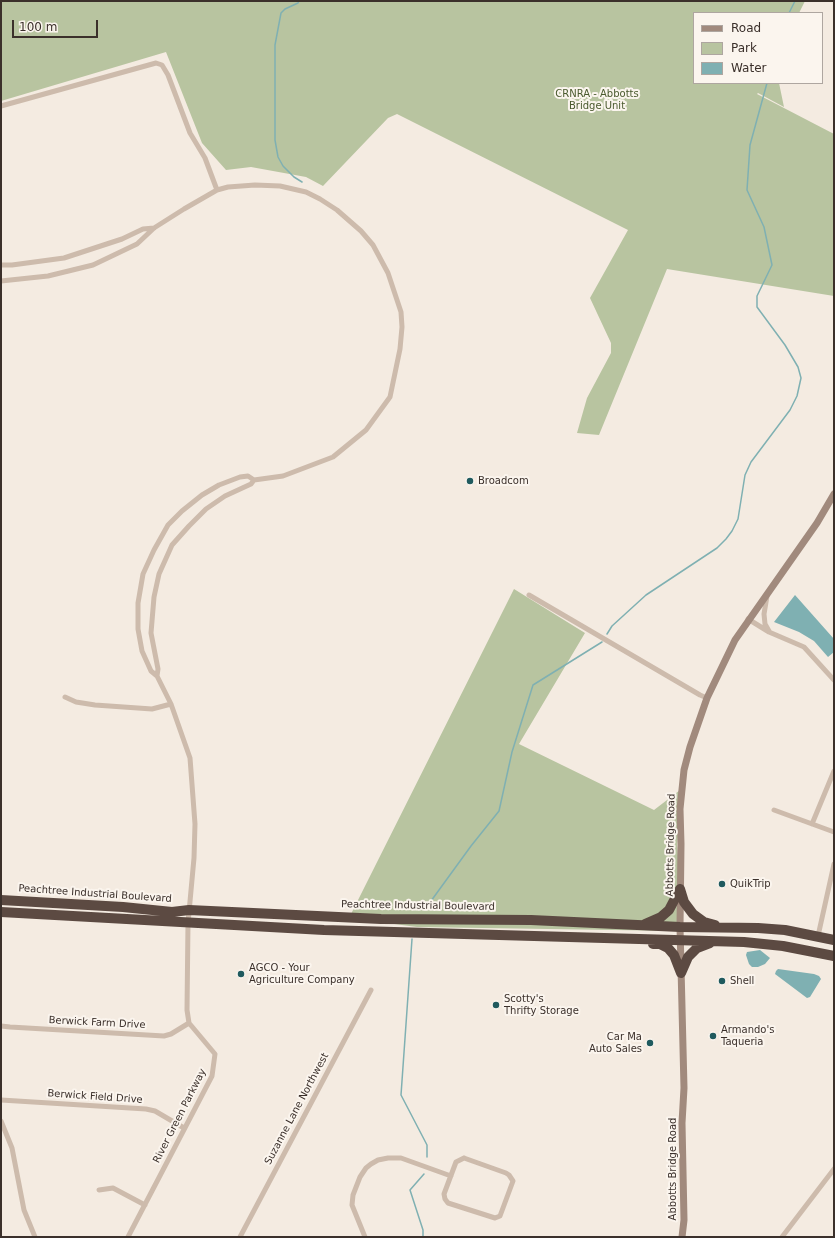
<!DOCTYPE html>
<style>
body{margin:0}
#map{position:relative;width:835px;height:1238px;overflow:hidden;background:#f4ebe1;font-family:"DejaVu Sans",sans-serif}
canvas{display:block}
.frame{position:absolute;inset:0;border:2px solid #3b302b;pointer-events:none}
.legend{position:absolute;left:693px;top:12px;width:130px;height:72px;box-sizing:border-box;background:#fbf5ee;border:1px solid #aea6a0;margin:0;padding:5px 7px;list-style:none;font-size:12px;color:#3b302b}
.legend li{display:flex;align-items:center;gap:8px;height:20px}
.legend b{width:20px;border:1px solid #aea6a0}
.scale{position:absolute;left:12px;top:20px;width:86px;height:18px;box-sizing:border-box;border:2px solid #3b302b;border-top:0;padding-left:5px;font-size:12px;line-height:14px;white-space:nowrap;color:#3b302b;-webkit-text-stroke:3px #fbf5ee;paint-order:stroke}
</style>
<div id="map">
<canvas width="835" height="1238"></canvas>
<div class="frame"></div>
<ul class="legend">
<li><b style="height:5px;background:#a18a7d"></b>Road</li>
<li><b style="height:11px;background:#b8c4a0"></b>Park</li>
<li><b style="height:11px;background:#7fb0b2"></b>Water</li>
</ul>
<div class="scale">100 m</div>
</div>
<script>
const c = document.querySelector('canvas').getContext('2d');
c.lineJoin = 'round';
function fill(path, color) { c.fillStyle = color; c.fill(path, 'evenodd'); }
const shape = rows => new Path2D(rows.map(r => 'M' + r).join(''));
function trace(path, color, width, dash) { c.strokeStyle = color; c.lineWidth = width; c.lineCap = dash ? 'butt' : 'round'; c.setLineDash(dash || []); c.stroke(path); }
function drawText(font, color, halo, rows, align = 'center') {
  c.font = font + ' "DejaVu Sans",sans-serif'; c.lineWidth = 4; c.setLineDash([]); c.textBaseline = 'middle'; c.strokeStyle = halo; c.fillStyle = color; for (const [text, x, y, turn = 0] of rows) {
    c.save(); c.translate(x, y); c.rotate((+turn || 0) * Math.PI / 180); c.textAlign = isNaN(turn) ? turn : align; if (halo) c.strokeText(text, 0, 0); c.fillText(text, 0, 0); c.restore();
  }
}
const green = shape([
 [1,1,805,1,799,13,694,13,694,83,779,83,784,107,758,93,757,94,834,134,834,296,667,269,599,435,577,433,587,398,611,353,611,343,590,298,628,230,397,114,388,118,323,186,306,177,251,167,226,170,202,143,166,52,1,101],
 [514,589,585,633,519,744,654,810,684,787,679,823,677,845,679,866,679,931,417,927,349,918]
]);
const water = shape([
 [795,595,834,639,834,652,828,657,814,641,799,632,774,622],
 [760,950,770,958,765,964,758,967,752,967,749,964,746,955,747,952],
 [778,969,814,974,819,976,821,979,810,997,807,998,775,974,776,971]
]);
const stream = shape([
 [299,1,298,3,285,9,281,13,275,45,275,140,278,157,283,166,294,177,302,182],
 [789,13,795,1],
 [607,634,612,626,646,595,717,548,726,539,732,531,738,519,745,475,751,462,790,410,797,396,801,378,798,367,785,345,757,307,757,296,772,265,764,227,747,190,750,145,767,83],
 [431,901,471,846,499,811,512,752,533,685,602,642],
 [412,939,401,1095,427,1145,427,1157],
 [423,1237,423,1230,410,1190,424,1174]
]);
const street = shape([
 [1,106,156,63,162,65,168,75,190,133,205,158,217,190],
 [1,265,12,265,64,258,122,239,143,229,154,228],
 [1,281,48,276,93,265,137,244,154,228,184,209,217,190,228,187,255,185,280,186,306,192,320,199,337,210,361,231,373,245,388,273,401,312,402,327,400,349,390,397,366,430,333,457,283,476,254,480,251,484,225,496,206,509,189,526,172,545,159,574,154,597,151,633,158,669,157,676],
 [529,595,700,695,707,698],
 [767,596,764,614,765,624,769,631],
 [748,619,769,632,804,647,834,680],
 [65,697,76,702,95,705,152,709,171,704],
 [774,810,834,832],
 [812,824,834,771],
 [818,936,834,864],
 [1,1026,10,1027,164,1036,171,1034,189,1023],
 [1,1100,146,1109,155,1111,184,1128],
 [1,1121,12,1148,24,1210,35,1237],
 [464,1158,506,1173,509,1175,513,1181,500,1216,495,1218,448,1203,445,1199,444,1194,456,1162,464,1158],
 [99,1190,113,1188,145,1205],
 [128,1237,212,1076,215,1054,189,1023,187,1010,188,923,194,858,195,824,190,758,171,704,157,676,151,671,142,651,138,629,138,603,143,574,154,550,168,525,182,511,202,495,219,485,240,477,248,476,254,480],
 [240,1237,371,990],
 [365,1237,352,1205,353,1195,360,1177,366,1168,371,1164,378,1160,388,1158,401,1158,451,1176],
 [782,1237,834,1169]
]);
const secondary = shape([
 [682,1237,684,1220,682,1123,684,1088,680,927,681,844,680,809,684,770,690,747,707,698,735,640,817,523,834,494]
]);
const highway = shape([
 [680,889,684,902,693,914,704,922,715,925],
 [1,900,123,907,172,912,189,910,381,919,531,920,680,927,758,928,785,930,834,940],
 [1,912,324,930,744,942,783,946,834,956],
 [645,924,661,917,669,910,680,889],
 [653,944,660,944,668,948,674,955,681,973],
 [681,973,688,957,697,948,710,943]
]);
const markers = [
 [470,481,4,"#1f5a5e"],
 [722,884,4,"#1f5a5e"],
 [241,974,4,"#1f5a5e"],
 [722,981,4,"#1f5a5e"],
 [496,1005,4,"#1f5a5e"],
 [713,1036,4,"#1f5a5e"],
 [650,1043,4,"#1f5a5e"]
];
const parkNames = [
 ["CRNRA - Abbotts",597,94],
 ["Bridge Unit",597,106]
];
const poiNames = [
 ["Broadcom",478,481],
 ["QuikTrip",730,884],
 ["AGCO - Your",249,968],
 ["Agriculture Company",249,980],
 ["Shell",730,981],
 ["Scotty's",504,999],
 ["Thrifty Storage",504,1011],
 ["Armando's",721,1030],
 ["Taqueria",721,1042],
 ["Car Ma",642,1037,"right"],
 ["Auto Sales",642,1049,"right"]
];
const streetNames = [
 ["Abbotts Bridge Road",671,845,-89],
 ["Peachtree Industrial Boulevard",95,894,4],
 ["Peachtree Industrial Boulevard",418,906,1],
 ["Berwick Farm Drive",97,1023,3],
 ["Berwick Field Drive",95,1097,4],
 ["Suzanne Lane Northwest",297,1109,-62],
 ["River Green Parkway",180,1116,-63],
 ["Abbotts Bridge Road",673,1169,-90]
];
fill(green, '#b8c4a0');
fill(water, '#7fb0b2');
trace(stream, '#7fb0b2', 1.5);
trace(street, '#cdbbac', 5);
trace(secondary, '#a18a7d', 7);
trace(highway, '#5c4a42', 10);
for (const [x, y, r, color] of markers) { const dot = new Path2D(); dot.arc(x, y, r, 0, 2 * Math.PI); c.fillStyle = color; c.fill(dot); trace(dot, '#fbf5ee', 1.5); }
drawText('10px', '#4a5a2e', '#fbf5ee', parkNames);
drawText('10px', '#3b302b', '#fbf5ee', poiNames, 'left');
drawText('10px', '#3b302b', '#fbf5ee', streetNames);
</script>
